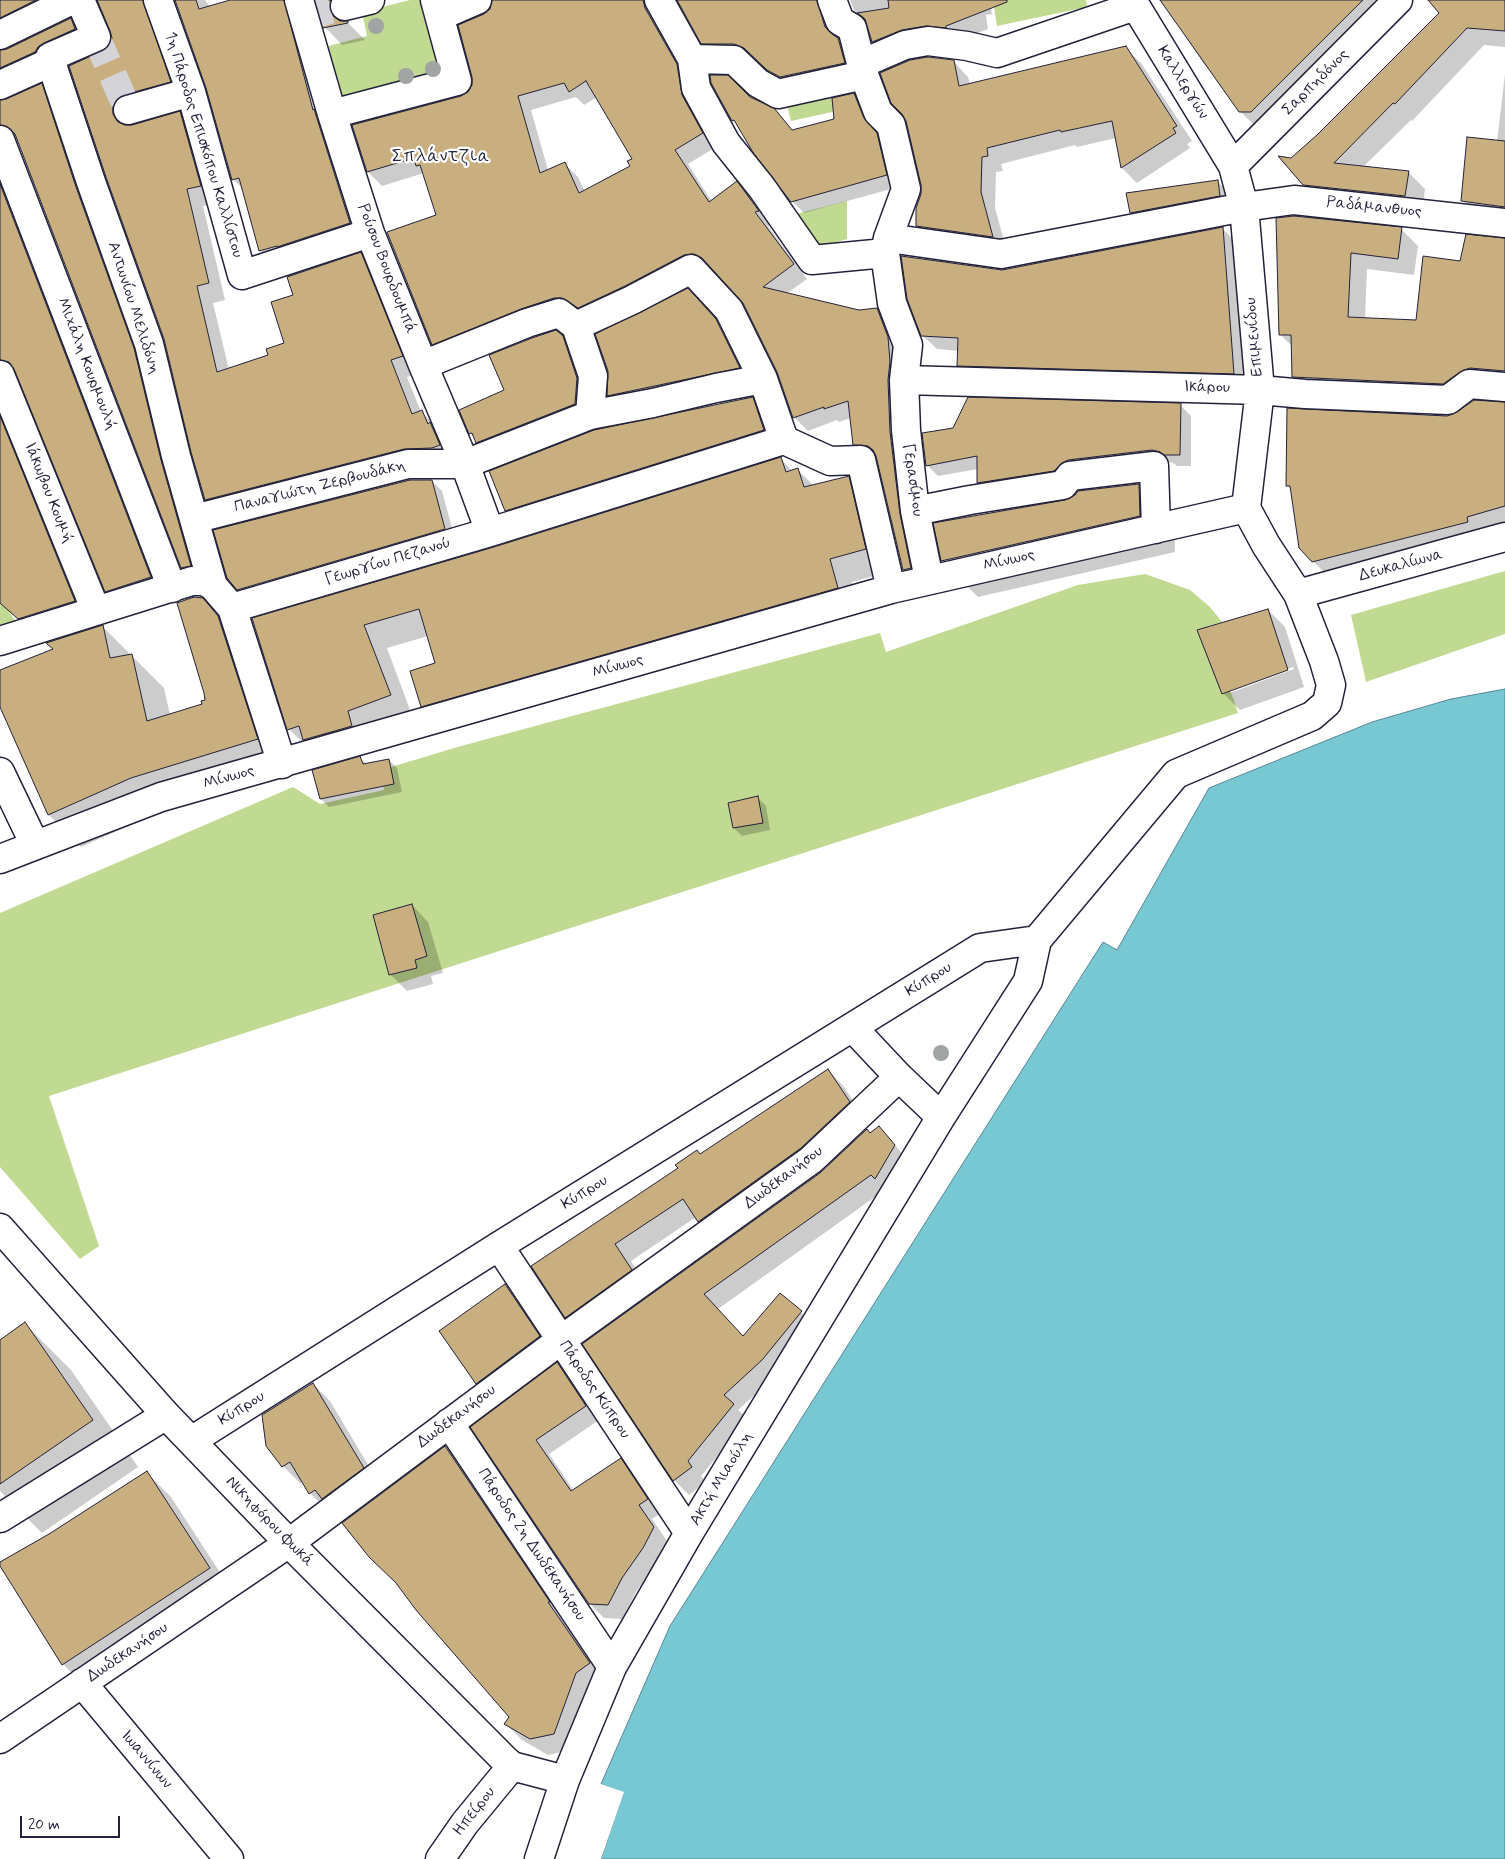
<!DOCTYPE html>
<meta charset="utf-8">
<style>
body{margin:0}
#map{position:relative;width:1505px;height:1859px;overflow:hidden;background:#fff;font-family:Mynerve,sans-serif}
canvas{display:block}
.scale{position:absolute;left:20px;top:1816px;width:100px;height:22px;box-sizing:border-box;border:2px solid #22223b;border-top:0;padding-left:6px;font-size:15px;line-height:18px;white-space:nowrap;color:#22223b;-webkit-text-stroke:4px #fff;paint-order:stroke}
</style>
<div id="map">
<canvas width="1505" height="1859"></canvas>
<div class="scale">20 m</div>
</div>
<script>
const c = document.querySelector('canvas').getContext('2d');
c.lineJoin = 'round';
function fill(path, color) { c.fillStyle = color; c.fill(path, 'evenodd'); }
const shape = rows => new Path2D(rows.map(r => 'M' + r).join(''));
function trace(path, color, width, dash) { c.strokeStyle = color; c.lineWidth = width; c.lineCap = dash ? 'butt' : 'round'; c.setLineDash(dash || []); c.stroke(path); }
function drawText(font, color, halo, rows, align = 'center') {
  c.font = font + ' Mynerve,sans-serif'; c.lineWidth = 4.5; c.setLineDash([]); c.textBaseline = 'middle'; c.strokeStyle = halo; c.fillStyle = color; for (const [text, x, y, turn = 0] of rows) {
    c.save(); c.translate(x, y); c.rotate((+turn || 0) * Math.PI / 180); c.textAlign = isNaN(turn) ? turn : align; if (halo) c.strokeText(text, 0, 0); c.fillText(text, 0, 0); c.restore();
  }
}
const green = shape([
 [410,0,429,0,448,70,339,101,325,47,367,36,362,12],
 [993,0,1086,0,1087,7,997,26],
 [861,81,864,105,791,121,785,97],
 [847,201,847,239,816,248,792,215],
 [1505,571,1505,634,1366,682,1351,615],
 [1145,574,1190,590,1210,607,1222,622,1209,626,1238,713,49,1096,99,1246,80,1259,0,1167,0,913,293,787,320,804,384,790,381,770,461,746,880,633,886,652,1078,585],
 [0,598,20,628,0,635]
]);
const water = shape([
 [1505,689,1505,1859,601,1859,623,1793,601,1784,670,1626,1103,942,1117,950,1209,788,1372,722,1451,699,1505,689]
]);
const pier = shape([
 [601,1784,624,1792,601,1859,599,1859,620,1794,600,1786]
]);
const shadow = shape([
 [0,0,205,0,210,7,235,0,366,0,352,11,347,22,365,40,342,45,325,27,317,2,313,2,367,240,277,267,260,250,244,190,233,179,207,87,176,2,171,2,187,99,133,117,130,126,180,113,197,130,217,203,203,206,225,300,213,303,229,370,270,356,286,344,295,296,361,254,378,271,419,374,407,377,421,412,439,429,456,463,223,517,206,499,165,338,107,176,103,52,109,47,113,39,112,31,99,1,83,2,4,43,1,52,7,50,70,19,88,37,5,93,1,101,41,85,58,102,151,367,199,585,182,567,19,141,11,142,167,595,123,608,106,591,19,376,12,377,91,618,20,621,2,603,0,597],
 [494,0,646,0,690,79,716,147,688,164,712,202,737,183,750,197,772,225,768,226,807,279,786,294,859,311,877,310,891,324,902,352,918,584,904,570,878,459,868,458,854,444,851,418,839,422,837,420,808,431,794,417,778,372,744,302,715,271,709,267,698,269,447,358,433,344,438,215,424,173,382,186,368,172,353,126,461,97,469,93,473,86,484,15,491,10],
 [576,97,584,105,597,97,634,159,631,166,585,192,578,177,564,163,548,170,531,110],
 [705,0,839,0,831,21,838,40,852,54,858,77,783,84,760,62,749,58,717,57,702,43],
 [850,0,989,0,992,14,986,15,988,29,959,40,887,56,873,42,867,23,854,10],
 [1162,0,1406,0,1262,133,1240,111,1215,76,1203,63],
 [1449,0,1505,0,1505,47,1484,45,1412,121,1411,120,1363,167,1408,172,1425,189,1422,213,1321,202,1304,184,1291,159,1318,135,1441,13],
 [1125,48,1141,63,1192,141,1187,144,1190,148,1137,183,1122,168,1116,138,1077,147,1075,145,1001,164,1003,171,996,172,995,208,1007,252,932,241,917,226,922,195,953,61,968,77,970,84],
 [1505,74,1505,221,1479,218,1462,200,1497,142],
 [854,95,866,107,875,132,889,146,898,187,804,213,792,201,740,128,733,120,750,98,773,109,793,131,835,120],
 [1218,182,1234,198,1148,229,1131,213],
 [1277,219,1401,229,1418,246,1414,275,1367,269,1365,319,1417,321,1461,263,1505,240,1505,386,1311,394,1294,377,1293,347,1280,334],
 [1222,228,1237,243,1248,387,972,380,958,365,959,351,937,349,922,335,1002,272],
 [700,303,728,333,752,380,621,408,608,395],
 [562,336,578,353,591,420,493,458,470,433,506,391],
 [752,398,765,411,776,443,519,523,506,510],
 [1505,404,1505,528,1330,578,1313,561,1292,490,1287,486,1448,417],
 [1180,405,1191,416,1191,466,1177,466,1173,463,1164,461,989,494,978,483,978,469,938,476,927,465],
 [780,459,793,471,798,470,814,486,848,477,871,500,888,572,852,582,860,611,445,729,422,706,436,664,428,636,387,648,413,718,312,752,289,729,253,619,495,548],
 [432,481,442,491,455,539,248,600,238,589],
 [1138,485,1174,521,1175,552,978,597,942,561,935,524,1066,502],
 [199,598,232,631,289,771,164,810,81,847,49,815,0,703,0,671,54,650,103,627,164,688,170,715,203,705,206,701],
 [1268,610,1285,627,1304,687,1240,710,1224,694,1198,631],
 [1293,667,1294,669,1230,693,1230,690],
 [360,758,367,765,389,760,397,768,402,792,329,807,321,799],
 [758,798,766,806,770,830,742,836,734,828],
 [412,905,428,922,443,973,431,976,433,984,407,991,391,975],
 [828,1070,844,1087,865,1119,716,1238,696,1217,631,1261,647,1287,583,1334,566,1317,533,1267],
 [879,1127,909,1161,886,1189,718,1309,744,1338,780,1294,816,1326,777,1375,738,1410,748,1419,701,1476,706,1482,689,1495,674,1480,584,1344,821,1174],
 [505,1286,521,1301,555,1353,492,1399,477,1383],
 [25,1324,71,1370,138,1467,42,1533,0,1491,0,1341],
 [557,1364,571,1378,599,1420,549,1454,574,1491,621,1460,634,1474,661,1513,652,1519,667,1541,657,1562,636,1592,622,1619,604,1618,590,1604,472,1427],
 [313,1384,330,1401,380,1485,326,1509,310,1493,303,1481,300,1483,283,1466],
 [445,1447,462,1464,565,1618,563,1618,606,1680,570,1750,548,1755,522,1740,506,1724,511,1717],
 [146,1472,171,1497,234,1594,87,1689,63,1664,49,1535]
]);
const building = shape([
 [0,0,36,0,0,18,0,0],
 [97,0,143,0,171,82,123,95,116,100,113,107,113,114,118,122,125,125,132,125,180,111,201,186,187,189,209,283,197,286,217,372,268,355,266,349,284,343,271,302,293,295,287,277,361,252,403,356,391,360,412,414,422,410,428,424,430,422,440,445,432,448,404,449,205,500,191,452,164,339,106,177,69,66,102,51,109,46,112,38,110,31,97,0],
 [175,0,196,0,199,9,230,0,284,0,313,110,314,109,350,223,277,247,277,246,259,251,239,178,232,180,206,88,175,0],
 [315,0,331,0,330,9,333,16,340,21,348,21,348,23,323,28,315,0],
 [492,0,643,0,645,8,677,64,682,95,703,133,675,150,709,202,737,181,759,211,755,212,794,264,763,287,859,310,877,308,888,337,890,361,888,380,890,432,900,514,911,568,903,570,876,456,873,450,868,446,853,445,848,401,824,409,824,407,793,418,777,372,743,303,702,258,694,254,684,255,625,286,578,308,562,298,554,298,521,309,432,345,387,232,436,215,420,165,416,166,414,158,367,172,352,125,461,96,468,92,472,85,472,77,458,25,484,14,490,9,492,0],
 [586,81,632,159,627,161,630,166,579,193,565,162,540,173,518,96,564,83,569,92,586,81],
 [677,0,817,0,825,27,832,34,838,38,845,63,780,77,767,70,744,48,734,44,701,44,677,0],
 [888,0,1007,0,1007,2,946,26,946,28,926,26,902,30,872,42,865,19,857,13,889,8,888,0],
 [1160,0,1363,0,1251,112,1239,112,1160,0],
 [1428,0,1505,0,1505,31,1467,28,1395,104,1393,103,1334,163,1409,171,1405,196,1303,185,1278,156,1291,158,1317,135,1439,13,1428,0],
 [71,18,75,29,44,43,38,47,35,52,0,68,0,50,7,49,71,18],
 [1126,46,1177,126,1173,128,1176,133,1121,168,1112,121,1061,132,1060,130,987,148,988,156,982,157,981,192,993,237,916,226,916,208,921,194,921,185,906,121,902,114,891,103,880,73,910,60,928,57,954,60,959,86,1126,46],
 [710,75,728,75,750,97,774,108,792,130,834,119,832,98,854,93,864,118,877,133,887,175,791,202,754,154,734,120,732,121,711,83,710,75],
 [42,83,76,187,134,348,161,460,191,566,181,568,15,134,9,128,0,125,0,100,6,99,42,83],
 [1467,137,1505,141,1505,207,1461,201,1467,137],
 [1218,180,1220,196,1130,213,1126,193,1218,180],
 [0,184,151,577,105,592,14,369,9,362,0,360,0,184],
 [1294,216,1402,227,1398,259,1351,253,1348,317,1416,320,1423,256,1460,261,1466,234,1505,238,1505,371,1470,368,1460,372,1443,384,1292,377,1291,335,1279,335,1276,218,1294,216],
 [1223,227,1234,374,957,366,958,338,921,336,907,299,901,256,1002,270,1223,227],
 [688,288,716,319,740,368,607,396,608,371,595,334,688,288],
 [556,330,563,336,577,378,575,404,476,443,472,433,469,434,459,410,504,390,489,355,532,338,556,330],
 [753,397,764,430,505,511,489,471,594,430,753,397],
 [968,397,1181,403,1180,455,1164,455,1160,452,1152,450,1068,460,1062,463,1054,471,977,483,977,456,926,466,922,433,953,428,968,397],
 [1474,400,1505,402,1505,506,1467,517,1468,522,1312,562,1299,548,1290,486,1286,486,1287,408,1447,416,1457,412,1474,400],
 [0,416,75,601,18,619,0,603,0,416],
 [781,457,786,472,798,468,804,487,849,476,866,549,830,559,838,588,421,707,410,671,435,663,419,609,364,625,391,695,348,711,352,726,303,740,299,726,287,730,252,618,494,547,781,457],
 [410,480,432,480,445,529,237,590,227,578,213,530,410,480],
 [1139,484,1140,516,941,561,933,523,1065,500,1075,495,1078,491,1139,484],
 [194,597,203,598,218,616,258,739,131,778,48,815,0,707,0,670,53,649,46,643,103,625,110,658,132,654,147,721,202,704,201,701,205,700,204,693,177,603,194,597],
 [1268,609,1288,670,1222,694,1197,630,1268,609],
 [360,756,363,764,389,759,394,784,320,799,312,770,360,756],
 [758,796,763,823,733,828,728,803,758,796],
 [412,904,427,956,415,960,417,968,389,975,373,915,412,904],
 [828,1069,850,1102,801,1148,698,1222,683,1199,615,1244,632,1270,565,1318,531,1266,678,1168,675,1165,697,1150,700,1154,828,1069],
 [879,1126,895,1145,875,1179,871,1175,704,1294,743,1336,780,1293,802,1311,762,1360,724,1395,734,1404,688,1461,692,1467,673,1481,582,1344,820,1173,867,1129,870,1133,879,1126],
 [505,1284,540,1336,476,1384,439,1331,505,1284],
 [25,1322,93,1420,0,1484,0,1340,25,1322],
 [557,1362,586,1406,536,1440,571,1491,621,1458,648,1499,639,1505,654,1527,643,1548,622,1578,608,1605,589,1604,470,1427,557,1362],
 [313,1383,364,1468,322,1499,315,1490,309,1494,290,1462,282,1467,266,1446,262,1415,313,1383],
 [445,1446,550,1602,548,1602,590,1663,576,1673,554,1734,530,1739,504,1724,509,1717,416,1610,396,1583,369,1557,342,1523,445,1446],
 [147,1471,210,1568,62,1665,0,1566,0,1562,49,1534,147,1471]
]);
const minorTunnel = shape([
 [304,17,345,6],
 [96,37,128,110]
]);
const minor = shape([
 [158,0,191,92,242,275,370,233],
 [299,0,332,114,370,233,423,365,465,464,490,532],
 [659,0,692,59,696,88,726,143,762,188,812,260,885,253,892,303,908,345,904,380,906,430,915,511,929,579],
 [832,0,840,21,852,28,864,75,878,112,891,125,906,189,888,238,885,253],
 [1132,0,1233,166,1244,207,1260,390,1246,508],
 [345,6,370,0],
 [440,16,477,0],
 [0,35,72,0],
 [692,59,734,60,758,83,778,94,864,75],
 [51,62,91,182,149,344,176,456,213,586],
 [861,64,905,45,928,41,967,46,997,53,1135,6],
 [0,85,51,62,50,57,96,37,80,0],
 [128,110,191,92],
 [332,114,457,81,435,0],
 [0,140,172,588],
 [1233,166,1398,0],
 [888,238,1001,254,1244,207,1294,200,1505,223],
 [576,326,593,376,590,415],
 [423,365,527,323,559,313,576,326,632,300,691,269,729,310,763,379,784,440,830,461,861,460,891,589],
 [0,375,96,611],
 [904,380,1260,390,1305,394,1448,400,1469,384,1505,387],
 [915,511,970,500,1063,485,1070,476,1154,466,1156,529],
 [194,519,408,464,465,464,590,415,653,403,716,388,763,379],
 [1298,594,1505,537],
 [232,608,490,532,784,440],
 [0,641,192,581,204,581,213,586,232,608,282,764],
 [0,772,35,845],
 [0,859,161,797,891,589,1246,508],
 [853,1028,899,1077,941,1117],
 [0,1228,166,1415,289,1543,505,1760,512,1766,565,1780],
 [499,1246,689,1533],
 [449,1423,612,1667],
 [191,1441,499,1246,980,948,1037,940,1176,774,1312,716,1327,703,1331,685,1324,661,1298,594,1266,545,1246,508],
 [0,1518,166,1415],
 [82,1683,229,1859],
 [0,1739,289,1543,561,1340,811,1160,899,1077],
 [440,1859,465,1823,512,1766],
 [539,1859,565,1780,612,1667,689,1533,941,1117,1028,981,1037,940]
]);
const trees = [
 [376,26],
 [433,69],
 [406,76],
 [941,1053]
];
const streetNames = [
 ["Καλλεργών",1182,83,58],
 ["Σαρπηδόνος",1316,83,-45],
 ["1η Πάροδος Επισκόπου Καλλίστου",203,145,73],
 ["Ραδάμανθυος",1374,208,6],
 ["Ρούσου Βουρδουμπά",386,269,69],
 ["Αντωνίου Μελιδόνη",133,308,72],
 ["Επιμενίδου",1255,337,-95],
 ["Μιχάλη Κουρμουλή",86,364,69],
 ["Ικάρου",1207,388,1],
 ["Γερασίμου",912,480,82],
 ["Παναγιώτη Ζερβουδάκη",320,487,-14],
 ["Ιάκωβου Κουμή",48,493,68],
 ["Μίνωος",1009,561,-13],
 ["Γεωργίου Πεζανού",388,562,-17],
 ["Δευκαλίωνα",1401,566,-15],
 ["Μίνωος",618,667,-16],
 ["Μίνωος",229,778,-16],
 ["Κύπρου",929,980,-32],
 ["Δωδεκανήσου",784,1178,-37],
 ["Κύπρου",585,1193,-32],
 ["Πάροδος Κύπρου",594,1390,56],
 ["Κύπρου",242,1409,-32],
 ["Δωδεκανήσου",457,1417,-37],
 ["Ακτή Μιαούλη",722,1479,-59],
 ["Νικηφόρου Φωκά",269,1522,46],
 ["Πάροδος 2η Δωδεκανήσου",531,1545,56],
 ["Δωδεκανήσου",128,1653,-34],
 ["Ιωαννίνων",146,1760,50],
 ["Ηπείρου",475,1812,-52]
];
const neighbourhoodNames = [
 ["Σπλάντζια",441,157]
];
fill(green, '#c1da91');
fill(water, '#78c8d3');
trace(water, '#568696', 1);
fill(pier, '#fff');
fill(shadow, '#0003');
fill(building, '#c9ae7f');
trace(building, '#22223b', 1);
trace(minorTunnel, '#d3d3d8', 28, [28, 14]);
trace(minor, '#22223b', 31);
trace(minor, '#fff', 28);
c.fillStyle = '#a0a4a2';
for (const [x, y] of trees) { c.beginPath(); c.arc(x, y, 8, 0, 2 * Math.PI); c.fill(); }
drawText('16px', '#22223b', '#fff', streetNames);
c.letterSpacing = '1px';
drawText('18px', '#22223b', '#fff', neighbourhoodNames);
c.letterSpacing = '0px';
</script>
